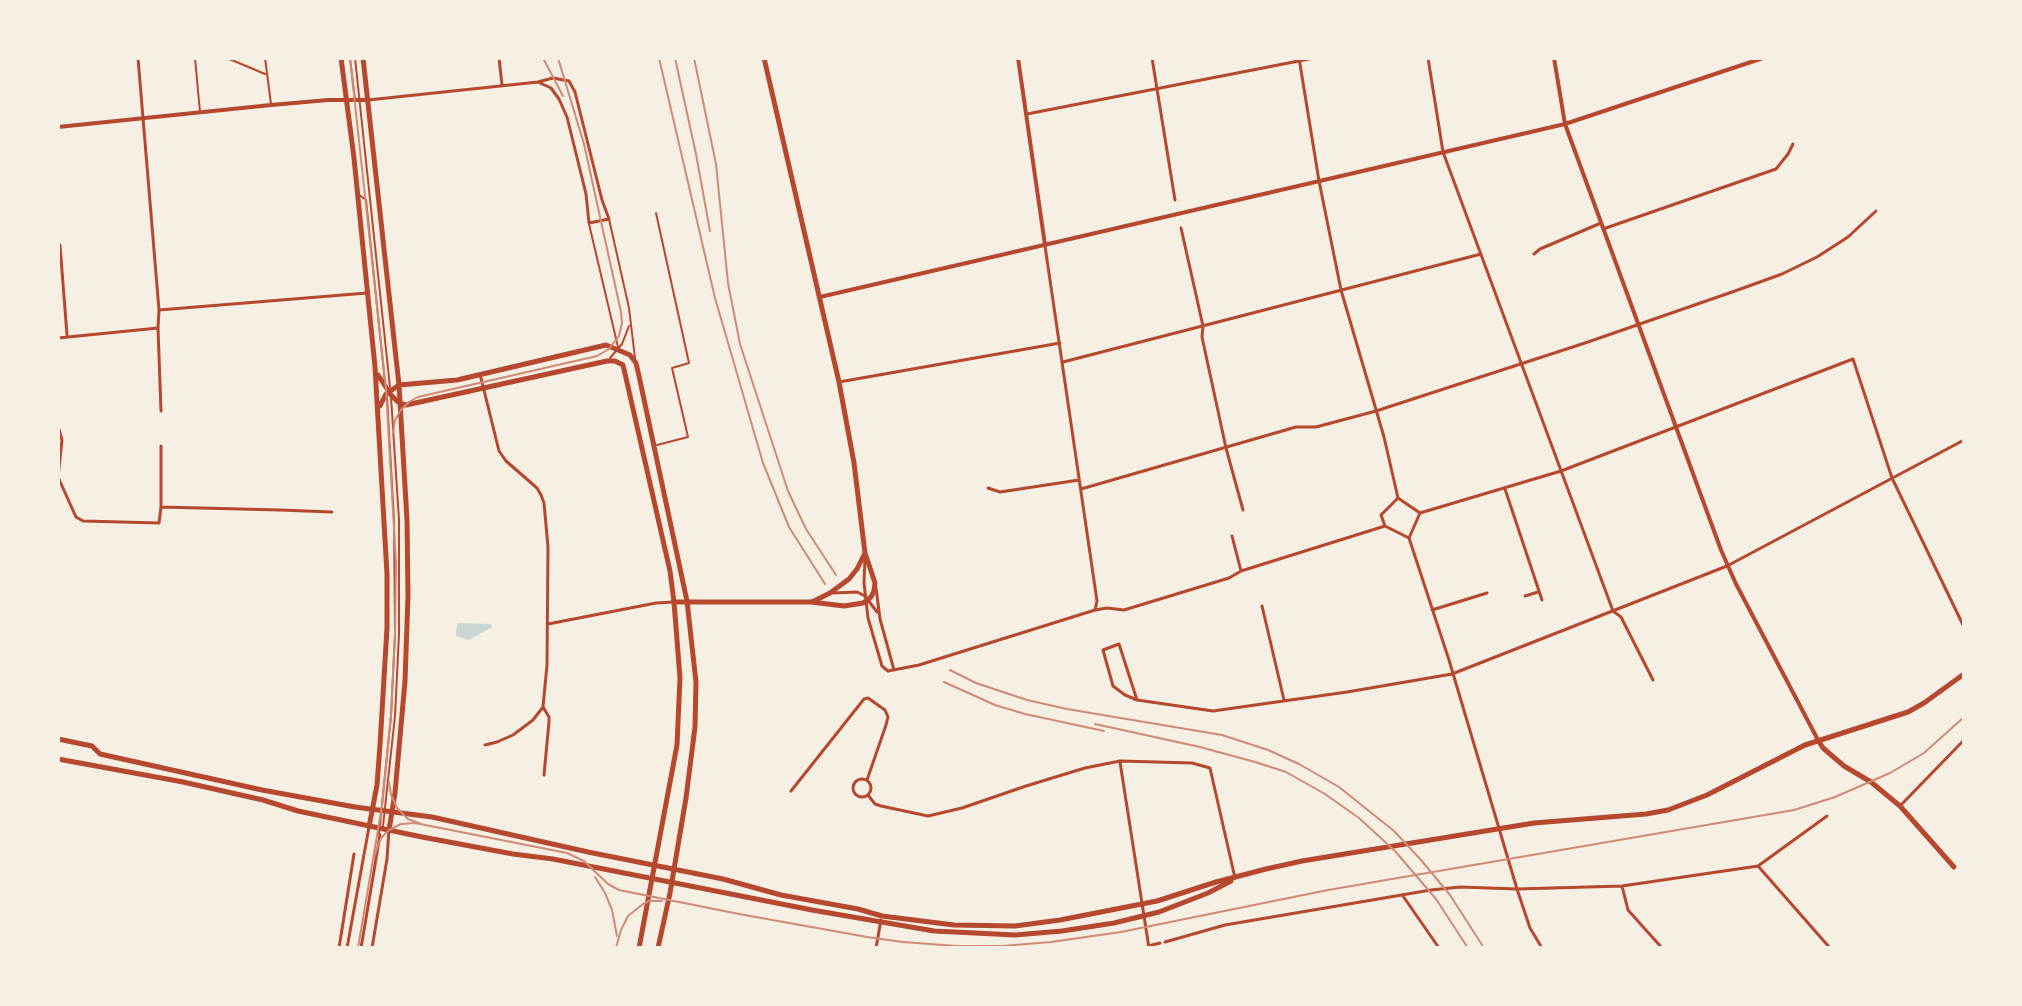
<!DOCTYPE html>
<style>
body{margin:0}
#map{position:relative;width:2022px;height:1006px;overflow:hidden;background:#f6efe4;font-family:Mulish,sans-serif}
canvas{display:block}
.frame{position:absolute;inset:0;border:60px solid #f6efe4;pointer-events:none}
</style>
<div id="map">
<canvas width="2022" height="1006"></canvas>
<div class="frame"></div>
</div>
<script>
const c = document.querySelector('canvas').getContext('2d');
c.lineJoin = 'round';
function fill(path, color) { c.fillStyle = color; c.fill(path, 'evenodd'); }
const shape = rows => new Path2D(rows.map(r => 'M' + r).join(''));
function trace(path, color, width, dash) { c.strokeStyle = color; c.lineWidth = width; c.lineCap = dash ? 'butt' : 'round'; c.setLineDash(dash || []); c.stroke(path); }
const water = shape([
 [457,623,491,624,492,627,469,640,456,636]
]);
const service = shape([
 [195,58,200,112],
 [227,58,265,74],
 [265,58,271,104],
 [350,58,355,100],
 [355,58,390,387],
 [358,194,366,200,385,383],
 [656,213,689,363,672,368,688,437,657,445],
 [609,219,629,308,635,358],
 [589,224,618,347],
 [610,358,622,344,629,326],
 [383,826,395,716,399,634,399,520,391,397],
 [379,834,391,716,395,634,394,520,387,397]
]);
const pedestrian = shape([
 [280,510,332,512],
 [1232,536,1241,571],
 [1095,610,1107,608,1124,610,1229,578,1241,571,1385,526,1409,538,1420,513,1398,498,1381,515,1385,526],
 [339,948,354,854]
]);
const minor = shape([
 [138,58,159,310,158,328,161,411],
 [499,58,502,85],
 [1152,58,1175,200],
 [1299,58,1319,181,1341,290,1384,437,1398,498],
 [1428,58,1443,152,1613,611,1621,617,1653,680],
 [368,100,538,82,553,78,569,81,575,92,602,200,609,219,589,223,586,194,567,117,559,99,551,88,538,82],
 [1027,114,1314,58],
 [1181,228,1203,326,1202,337,1226,448,1243,510],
 [1603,229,1776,169,1788,154,1793,144],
 [58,245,60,245,67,335],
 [1534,254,1540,249,1601,223],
 [159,310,367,293],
 [58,338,158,328],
 [1063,362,1481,254],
 [480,374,499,451,506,461,537,488,541,495,544,503,548,547,547,665,543,707,533,720,513,735,497,742,485,745],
 [839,382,1060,343],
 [58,426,62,440,58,477,76,517,83,521,159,523,161,507,161,446],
 [988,488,1000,492,1079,480],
 [1081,489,1296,427,1316,427,1376,411,1585,343,1735,291,1782,274,1817,257,1848,237,1876,211],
 [1505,489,1542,600],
 [161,507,279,510],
 [1420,513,1561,471,1853,359,1892,478,1964,627],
 [1409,538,1449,660,1517,889,1530,928,1542,948],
 [865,557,864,583,868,618,882,666,888,671,919,665,1095,610,1097,601,1045,246],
 [876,588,880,619,894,670],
 [833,593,857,592,865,596,877,612],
 [1525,596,1538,592],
 [1262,606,1284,700],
 [1432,610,1487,593],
 [548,624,656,603,674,602],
 [1137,700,1119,644,1103,650,1113,686,1125,695,1137,700,1213,711,1347,692,1452,674,1727,566,1964,440],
 [543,707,549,717,549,722,544,775],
 [1120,762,1149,948],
 '853 788a9 9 0 1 1 18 0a9 9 0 1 1-18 0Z',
 [791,791,864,699,868,698,885,710,888,717,886,725,867,780],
 [868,795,875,804,881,806,928,816,962,808,1026,786,1085,768,1120,761,1192,763,1210,768,1235,878],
 [1900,806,1964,740],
 [1758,866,1830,948],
 [1622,886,1628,910,1662,948],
 [1403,896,1439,948],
 [1165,942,1225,925,1431,890,1460,887,1517,889,1622,886,1758,866,1827,816],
 [1148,946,1160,943],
 [347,948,369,827],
 [361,948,380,835],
 [372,948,387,859,389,830],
 [876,948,881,920]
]);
const tertiary = shape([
 [1018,58,1045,245],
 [1554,58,1565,124,1721,550,1736,584,1818,740],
 [58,127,271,105,328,100,368,100],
 [820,297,1565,124,1763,58]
]);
const secondary = shape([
 [341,58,354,158,375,367,387,574,387,628,380,745,377,785,369,827],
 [363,58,399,385,407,520,408,596,405,681,395,793,389,830],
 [378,375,391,395,398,402,406,405,607,361,615,361,623,365,670,571,674,602],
 [380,406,386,394,399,385,457,380,606,345,630,355,636,363,639,376,687,601],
 [58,739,92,746,100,754,262,790,355,807,432,817,588,852,723,879,781,895,858,909,882,916,954,925,1015,926,1060,920,1157,901,1216,882,1266,869,1302,861,1534,823,1646,814,1668,810,1707,795,1805,745,1908,712,1924,703,1964,674],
 [1818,740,1823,748,1844,766,1871,782,1900,806,1954,867],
 [58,759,183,782,263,800,298,811,422,837,513,854,553,859,812,910,934,931,1015,935,1062,931,1114,923,1159,912,1208,893,1231,881]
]);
const primary = shape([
 [812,602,830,593,849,579,857,569,865,553],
 [639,948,677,745,680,678,674,602,811,602,844,606,863,603,871,597,874,591,875,583,865,553,854,463,839,382,764,58],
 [658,948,670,893,686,798,695,727,696,682,687,601]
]);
const tram = shape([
 [350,58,386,389,396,563,395,634,391,716,382,806,358,948],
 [543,58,563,96],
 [393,433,395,420,401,410,409,402,418,397,597,356,609,349,619,336,622,323,621,312,584,144,558,58],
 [389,782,391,795,397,808,408,819,421,824],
 [374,857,381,838,389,830,401,824,415,823,567,853,584,861,608,884,619,890,739,914,867,937,903,942,957,946,1002,946,1051,942,1121,932,1328,890,1794,810,1835,797,1890,773,1924,753,1964,717],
 [595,877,605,893,612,910,617,936],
 [616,948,621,930,628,916,643,904,649,901,662,901]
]);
const rail = shape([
 [659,58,715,298,763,463,789,527,825,584],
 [675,58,696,154,710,231],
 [694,58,716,164,728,283,740,344,788,491,806,529,836,575],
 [950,670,976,683,1027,700,1067,709,1222,735,1268,750,1299,764,1339,787,1394,831,1421,860,1450,895,1484,948],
 [944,682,995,705,1025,714,1104,731],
 [1095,724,1200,747,1255,762,1286,772,1325,794,1359,818,1395,851,1436,899,1468,948]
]);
fill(water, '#c9d6d2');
trace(service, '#b5482f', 2);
trace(pedestrian, '#b5482f', 3);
trace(minor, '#b5482f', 3);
trace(tertiary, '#b5482f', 4);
trace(secondary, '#b5482f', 5);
trace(primary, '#b5482f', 5);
trace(tram, '#cf8b77', 2);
trace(rail, '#cf8b77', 2);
</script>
